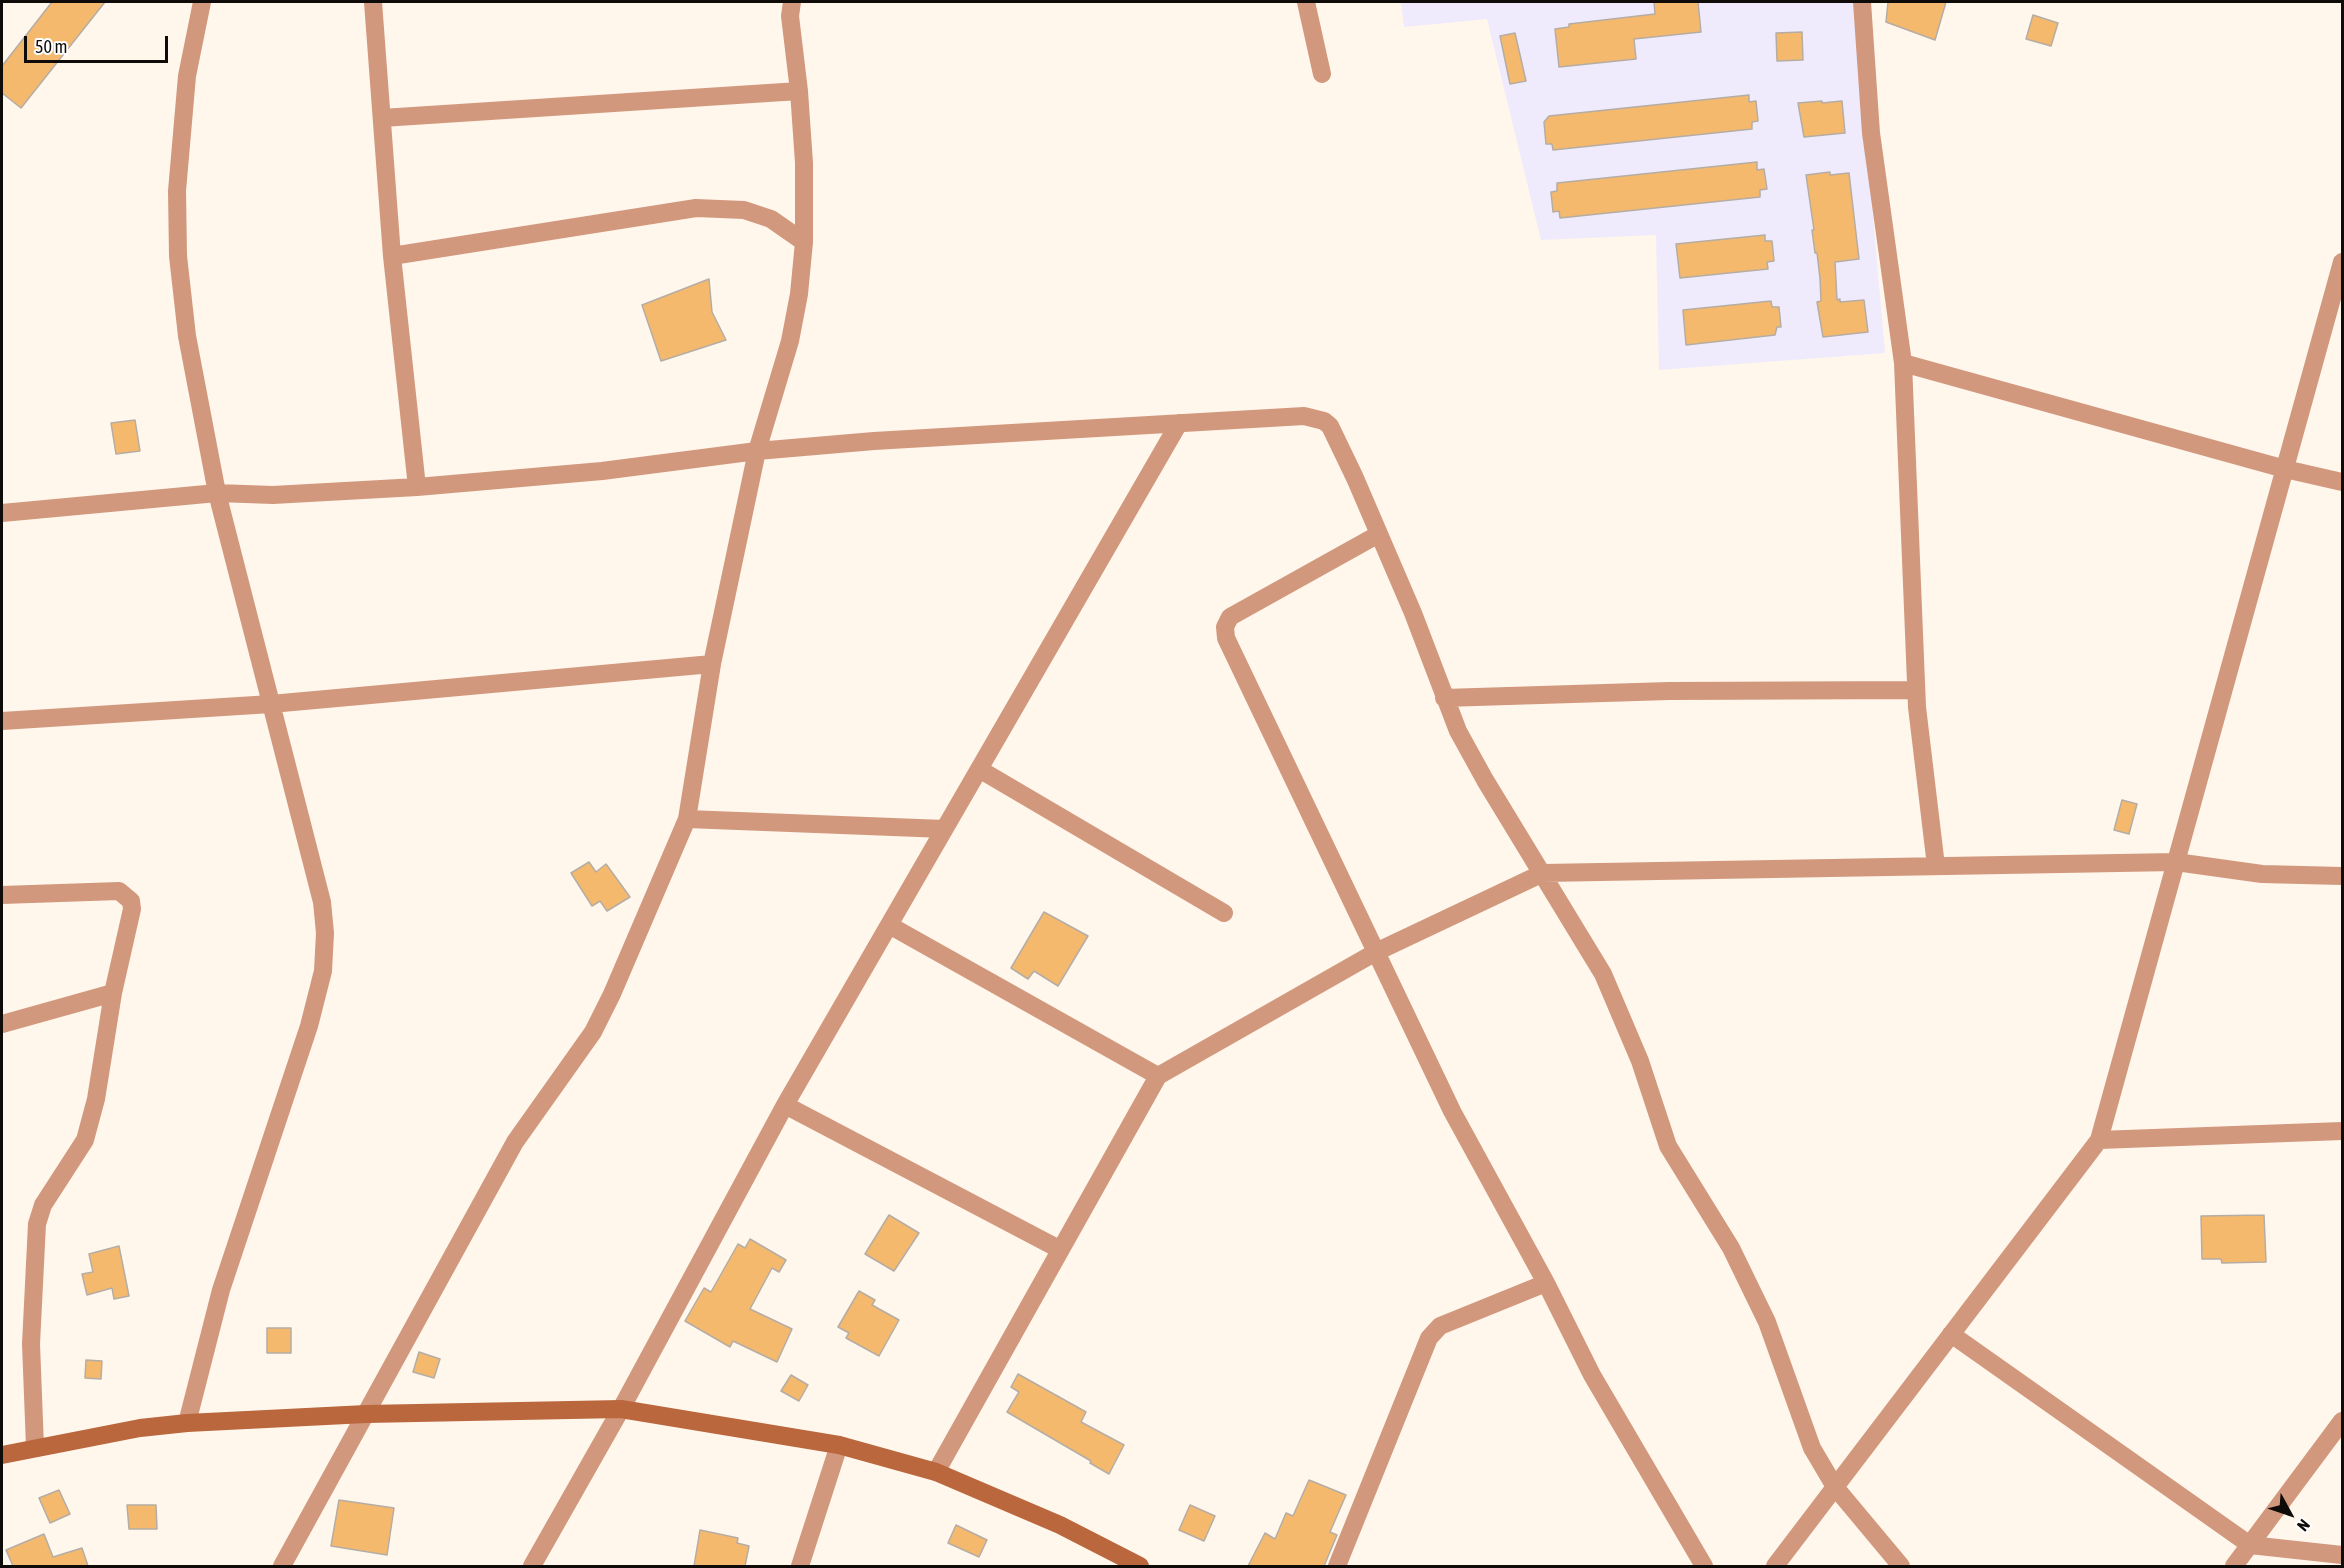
<!DOCTYPE html>
<style>
body{margin:0}
#map{position:relative;width:2344px;height:1568px;overflow:hidden;background:#fff6ec;font-family:"Asap Condensed",sans-serif}
canvas{display:block}
.frame{position:absolute;inset:0;border:3px solid #0e0b08;pointer-events:none}
.north{position:absolute;left:2260px;top:1484px;width:60px;height:60px;-webkit-text-stroke:4px #fff;paint-order:stroke;rotate:130deg;font-size:16px;font-weight:700;line-height:24px;text-align:center;color:#0e0b08}
.north::after{content:'';display:block;margin:auto;width:21px;height:27px;background:#0e0b08;clip-path:polygon(50% 0,100% 100%,50% 72%,0 100%)}
.scale{position:absolute;left:24px;top:36px;width:144px;height:27px;box-sizing:border-box;border:3px solid #0e0b08;border-top:0;padding-left:8px;font-size:18px;line-height:21px;white-space:nowrap;color:#0e0b08;-webkit-text-stroke:4px #fff;paint-order:stroke}
</style>
<div id="map">
<canvas width="2344" height="1568"></canvas>
<div class="frame"></div>
<div class="north">N</div>
<div class="scale">50 m</div>
</div>
<script>
const c = document.querySelector('canvas').getContext('2d');
c.lineJoin = 'round';
function fill(path, color) { c.fillStyle = color; c.fill(path, 'evenodd'); }
const shape = rows => new Path2D(rows.map(r => 'M' + r).join(''));
function trace(path, color, width, dash) { c.strokeStyle = color; c.lineWidth = width; c.lineCap = dash ? 'butt' : 'round'; c.setLineDash(dash || []); c.stroke(path); }
const education = shape([
 [1401,2,1854,2,1885,353,1659,370,1656,235,1541,240,1487,19,1404,27]
]);
const building = shape([
 [52,2,105,2,21,108,2,93,2,66,52,2],
 [1654,2,1698,2,1701,32,1634,39,1636,59,1559,67,1555,29,1569,27,1569,24,1655,14,1654,2],
 [1888,2,1946,2,1935,40,1886,22,1888,2],
 [2033,15,2058,23,2051,46,2026,39,2033,15],
 [1802,32,1803,60,1777,61,1776,33,1802,32],
 [1515,33,1526,81,1510,84,1500,36,1515,33],
 [1749,95,1749,102,1756,101,1758,121,1752,122,1752,129,1553,150,1552,144,1546,144,1544,122,1549,116,1749,95],
 [1822,101,1822,103,1842,101,1845,133,1804,137,1798,103,1822,101],
 [1757,162,1757,170,1764,169,1767,189,1760,190,1760,197,1560,218,1559,211,1553,212,1551,192,1557,191,1557,183,1757,162],
 [1830,172,1830,175,1849,173,1859,259,1835,262,1837,300,1840,299,1840,302,1864,300,1868,332,1823,337,1817,302,1821,301,1820,278,1817,253,1815,253,1812,230,1814,230,1806,175,1830,172],
 [1765,235,1765,241,1772,241,1774,261,1767,262,1768,269,1680,278,1676,244,1765,235],
 [709,279,712,312,726,340,661,361,642,305,709,279],
 [1771,301,1772,307,1779,307,1781,327,1777,327,1775,335,1686,345,1683,310,1771,301],
 [135,420,140,451,116,454,111,423,135,420],
 [2122,800,2137,804,2129,834,2114,830,2122,800],
 [589,862,596,872,606,864,630,897,607,911,600,901,592,906,571,873,589,862],
 [1044,912,1088,936,1058,986,1034,971,1028,979,1011,968,1044,912],
 [889,1215,919,1233,894,1271,865,1254,889,1215],
 [2264,1215,2266,1262,2222,1263,2221,1259,2202,1259,2201,1216,2264,1215],
 [750,1239,786,1260,779,1272,772,1268,750,1309,792,1329,777,1362,733,1341,730,1347,685,1321,704,1288,711,1292,738,1244,745,1248,750,1239],
 [119,1246,129,1296,114,1299,112,1288,87,1295,82,1274,93,1272,89,1254,119,1246],
 [859,1291,875,1300,872,1305,899,1320,879,1356,846,1338,849,1333,838,1327,859,1291],
 [267,1328,291,1328,291,1353,267,1353,267,1328],
 [419,1352,440,1359,434,1378,413,1372,419,1352],
 [86,1360,102,1361,101,1379,85,1378,86,1360],
 [1018,1374,1086,1412,1081,1422,1124,1445,1109,1474,1090,1463,1091,1461,1007,1412,1019,1392,1011,1387,1018,1374],
 [791,1375,808,1385,799,1401,781,1391,791,1375],
 [1309,1480,1346,1495,1330,1532,1337,1535,1324,1566,1248,1566,1265,1533,1275,1539,1286,1513,1293,1516,1309,1480],
 [59,1490,70,1514,50,1523,39,1498,59,1490],
 [339,1500,394,1508,387,1555,331,1546,339,1500],
 [127,1505,156,1505,157,1529,129,1529,127,1505],
 [1190,1505,1215,1516,1204,1541,1179,1530,1190,1505],
 [956,1525,987,1540,979,1557,948,1543,956,1525],
 [700,1530,738,1538,737,1543,749,1546,745,1566,694,1566,700,1530],
 [44,1534,53,1557,82,1548,88,1566,13,1566,6,1550,44,1534]
]);
const minor = shape([
 [373,2,392,256,417,487],
 [1306,2,1322,74],
 [1862,2,1871,133,1903,363,1917,707,1936,866],
 [382,118,799,91],
 [392,256,696,208,744,210,771,219,804,242],
 [1903,363,2285,469,2342,482],
 [2,513,217,493,273,495,417,487,602,471,757,451,874,441,1304,416,1324,421,1330,426,1355,478,1413,613,1458,731,1485,780,1603,974,1640,1061,1668,1146,1731,1248,1767,1322,1812,1448,1835,1487,1901,1566],
 [1379,534,1230,617,1225,627,1226,638,1452,1111,1546,1283,1592,1375,1704,1566],
 [1444,698,1669,691,1916,690],
 [2,721,271,704,712,664],
 [979,769,1224,913],
 [687,819,944,829],
 [2,895,119,891,131,901,132,909,113,993,96,1099,85,1140,43,1205,37,1224,31,1344,35,1447],
 [889,925,1158,1076,1376,952,1543,873,2176,862,2262,874,2342,876],
 [2,1024,113,993],
 [785,1105,1059,1249],
 [2099,1140,2342,1131],
 [1951,1334,2250,1545,2342,1555],
 [187,1423,221,1290,309,1026,323,971,325,933,322,902,217,493,187,336,178,256,177,191,187,76,202,2],
 [936,1472,1158,1076],
 [282,1566,515,1142,593,1032,612,994,687,819,712,664,757,451,790,341,799,294,804,242,804,163,799,91,790,16,792,2],
 [532,1566,621,1409,785,1105,1179,423],
 [800,1566,839,1445],
 [1337,1566,1429,1338,1440,1326,1546,1283],
 [1775,1566,2099,1140,2342,262],
 [2234,1566,2342,1421]
]);
const secondary = shape([
 [2,1455,140,1428,187,1423,366,1414,621,1409,839,1445,936,1472,1060,1525,1140,1566]
]);
fill(education, '#efebfc');
fill(building, '#f5b96e');
trace(building, '#b5ada4', 1.5);
trace(minor, '#d2987d', 18);
trace(secondary, '#ba673e', 18);
</script>
